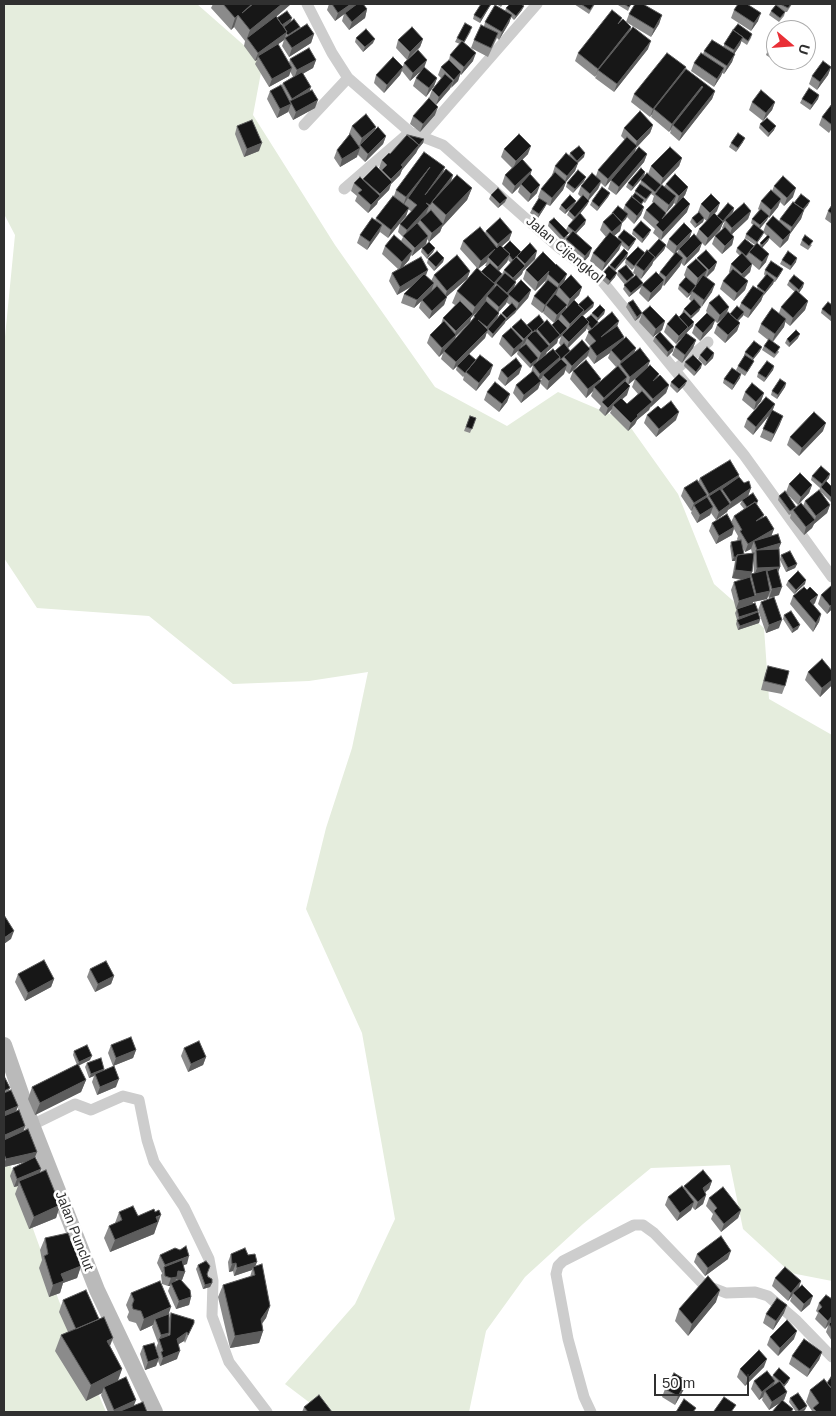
<!DOCTYPE html>
<style>
body{margin:0}
#map{position:relative;width:836px;height:1416px;overflow:hidden;background:#fff;font-family:Arial,sans-serif}
canvas{display:block}
.frame{position:absolute;inset:0;border:5px solid #303030;pointer-events:none}
.north{position:absolute;left:766px;top:20px;width:50px;height:50px;box-sizing:border-box;background:#fff;border:1px solid #acacac;border-radius:50%;rotate:108deg;font-size:14px;font-weight:700;line-height:20px;text-align:center;color:#303030}
.north::after{content:'';display:block;margin:auto;width:18px;height:22px;background:#e92f36;clip-path:polygon(50% 0,100% 100%,50% 72%,0 100%)}
.scale{position:absolute;left:654px;top:1374px;width:95px;height:22px;box-sizing:border-box;border:2px solid #303030;border-top:0;padding-left:6px;font-size:15px;line-height:18px;white-space:nowrap;color:#303030;-webkit-text-stroke:4px #fff;paint-order:stroke}
</style>
<div id="map">
<canvas width="836" height="1416"></canvas>
<div class="frame"></div>
<div class="north">U</div>
<div class="scale">50 m</div>
</div>
<script>
const c = document.querySelector('canvas').getContext('2d');
c.lineJoin = 'round';
function fill(path, color) { c.fillStyle = color; c.fill(path, 'evenodd'); }
const shape = rows => new Path2D(rows.map(r => 'M' + r).join(''));
function trace(path, color, width, dash) { c.strokeStyle = color; c.lineWidth = width; c.lineCap = dash ? 'butt' : 'round'; c.setLineDash(dash || []); c.stroke(path); }
function drawText(font, color, halo, rows, align = 'center') {
  c.font = font + ' Arial,sans-serif'; c.lineWidth = 5; c.setLineDash([]); c.textBaseline = 'middle'; c.strokeStyle = halo; c.fillStyle = color; for (const [text, x, y, turn = 0] of rows) {
    c.save(); c.translate(x, y); c.rotate((+turn || 0) * Math.PI / 180); c.textAlign = isNaN(turn) ? turn : align; if (halo) c.strokeText(text, 0, 0); c.fillText(text, 0, 0); c.restore();
  }
}
const green = shape([
 [4,4,197,4,263,62,253,115,335,245,435,387,507,426,558,392,626,421,678,494,714,584,764,628,769,699,832,735,832,1281,791,1273,743,1229,730,1165,651,1168,583,1224,525,1277,486,1331,469,1412,322,1412,285,1384,355,1304,395,1219,362,1033,306,909,326,828,352,748,368,672,309,681,233,684,149,616,37,608,4,558,4,347,15,235,4,214],
 [4,1148,59,1301,106,1412,4,1412]
]);
const street = shape([
 [307,4,332,53,348,78,410,132,443,145,558,247,602,281,744,455,832,577],
 [304,125,348,78],
 [421,137,537,4],
 [344,189,410,132],
 [675,370,708,342],
 [32,1125,75,1104,91,1110,123,1096,139,1100,147,1140,154,1162,184,1207,209,1259,213,1281,212,1316,229,1362,267,1412],
 [591,1412,584,1397,568,1339,556,1274,558,1266,563,1261,634,1225,643,1225,654,1233,703,1284,726,1293,755,1292,768,1296,797,1321,832,1357]
]);
const secondary = shape([
 [4,1045,32,1125,97,1290,155,1412]
]);
const wall = shape([
 [213,4,291,4,276,17,277,18,292,18,290,22,314,34,311,43,289,57,282,46,285,37,284,40,274,47,289,63,290,59,316,60,313,68,303,73,310,91,315,108,293,120,288,111,288,112,277,118,267,99,270,91,281,87,283,83,293,77,290,71,289,76,269,87,255,64,257,60,255,61,244,46,245,41,234,27,231,30,211,8],
 [329,4,363,4,367,9,365,18,349,30,342,21,344,14,335,21,327,10],
 [491,4,480,23,473,19,474,15],
 [496,4,503,4,501,7],
 [574,4,595,4,589,14],
 [619,4,631,4,628,11,618,5],
 [776,4,792,4,787,12,785,12,784,16,779,22,769,15,771,11],
 [506,8,522,10,514,20,511,17,509,23,499,40,497,38,488,57,471,48,474,40,484,26,485,22,505,11],
 [734,10,758,21,751,31,731,18],
 [629,14,662,15,659,24,651,37,626,22],
 [621,21,631,27,630,30,648,49,614,92,595,78,597,75,595,77,575,61,578,53],
 [733,30,752,34,751,38,747,45,741,41,740,45,734,54,732,62,724,74,722,73,721,76,714,87,691,71,694,63,703,54,704,51,723,47],
 [471,31,464,43,473,61,461,75,460,74,458,81,450,88,436,105,429,98,432,90,441,78,438,75,441,67,449,60,450,55,460,44,455,42,457,38],
 [776,36,776,60,783,60,780,64,766,55,769,47],
 [356,38,373,43,363,52,355,42],
 [423,39,420,47,407,60,396,48,398,40],
 [404,63,424,68,437,78,434,86,426,97,413,86,416,78,421,71,410,81,402,71,400,75,384,93,374,83,376,75,403,66],
 [831,67,828,75,817,90,809,84,812,76],
 [685,70,715,91,712,99,679,141,670,133,671,130,669,132,651,117,652,114,650,117,631,102,634,94],
 [819,95,818,99,810,110,800,103,802,99],
 [752,102,775,102,772,110,763,121,749,110],
 [832,104,832,128,829,133,819,125,822,117],
 [435,115,420,132,410,124,413,116],
 [760,124,774,130,768,137,759,128],
 [653,125,650,133,636,148,634,154,605,187,601,183,598,189,589,200,587,205,580,214,585,224,576,233,589,256,582,264,563,247,566,239,563,242,548,226,549,222,568,236,570,234,566,230,568,226,573,220,567,215,569,211,574,205,565,214,559,209,561,205,576,201,574,205,581,197,578,194,581,186,596,176,598,170,625,140,621,136,624,128],
 [237,126,259,151,244,157,235,134],
 [352,126,386,136,383,144,365,162,357,154,357,157,340,167,334,158,337,150,349,135,349,134],
 [424,139,423,143,418,149,416,153,402,170,400,175,391,184,389,190,378,201,377,204,368,213,355,201,357,196,351,191,354,183,363,180,363,179,382,172,379,168,382,160,390,154],
 [743,142,736,152,729,147,731,143],
 [504,149,528,154,522,160,530,175,537,193,528,202,518,192,520,186,512,194,502,184,505,175,512,168,501,157],
 [570,153,584,157,578,163,575,171,566,182,563,190,550,206,546,204,545,207,538,218,530,213,532,209,542,200,538,197,541,189,553,175,552,175,555,166,569,156],
 [647,154,644,162,616,195,608,189,611,180],
 [682,158,679,166,661,185,664,187,666,184,688,187,685,195,676,205,674,203,666,213,665,216,687,212,661,240,653,233,655,229,643,218,646,210,653,202,652,202,654,196,651,194,645,203,643,202,642,205,644,207,641,215,634,224,627,217,622,223,620,231,614,236,618,239,618,237,634,243,628,251,621,245,619,250,602,271,590,261,593,253,606,237,600,230,603,222,612,213,623,210,625,205,634,194,640,185,641,180,653,178,648,174,651,166],
 [445,167,442,173,453,175,451,182,472,188,467,200,442,227,440,232,429,242,427,239,426,244,412,256,411,255,409,260,403,267,426,276,431,281,434,275,470,271,467,279,447,296,444,305,429,319,419,308,421,301,414,308,401,303,404,294,413,286,397,295,389,281,392,273,398,269,382,254,385,246,401,241,403,237,398,232,400,224,412,212,408,209,406,216,388,238,380,232,367,250,357,243,360,235,375,220,376,218,394,196,396,190],
 [645,172,644,176,631,191,626,187,628,183],
 [584,181,573,193,566,187,567,183],
 [774,186,793,197,784,206,780,202,778,207,769,218,768,217,767,220,759,229,763,232,766,224,779,221,780,219,794,203,808,205,804,210,801,219,790,234,788,240,780,248,769,238,768,241,762,248,766,262,759,270,752,264,750,272,744,278,748,281,745,290,734,301,720,289,723,281,730,273,729,272,731,264,740,256,736,252,737,248,754,246,755,245,745,238,746,234,753,225,751,223,752,219,759,210,758,209,761,201,772,191],
 [764,233,767,236,760,243,760,245,757,243,762,236],
 [610,193,608,197,597,211,590,205,592,201],
 [491,195,505,202,498,208,489,199],
 [701,204,717,211,715,213,717,216,734,208,733,212,727,219,751,211,748,219,732,234,734,237,732,245,722,254,712,244,715,236,723,229,722,228,725,221,723,223,720,230,705,246,702,243,699,251,684,266,681,263,680,266,664,286,663,285,661,289,648,302,639,293,642,285,659,274,660,272,677,253,679,249,696,236,699,229,707,221,704,219,703,222,695,228,690,222,692,218,698,213,698,212],
 [832,205,832,224,825,219,828,211],
 [633,230,649,234,642,243,632,234],
 [486,231,512,232,509,240,501,247,503,248,521,252,535,259,523,271,522,274,515,281,516,282,514,287,531,290,528,298,515,313,505,322,492,338,487,333,487,331,485,338,469,354,490,374,476,391,463,380,464,376,463,377,456,370,457,366,464,359,453,370,441,359,443,353,439,357,427,343,430,335,441,324,443,318,455,305,452,303,457,291,477,268,460,249,463,241,485,233],
 [508,260,511,263,504,270,500,278,502,274,499,271,507,262],
 [487,262,485,266,487,266,481,272,478,269],
 [506,302,510,305,497,319,499,313,498,312],
 [485,303,474,316,472,320,455,339,456,336,470,322,471,318],
 [692,231,689,239,674,254,666,247,669,239],
 [802,240,812,245,808,250,800,245],
 [666,245,664,250,653,262,652,265,641,279,637,276,643,283,641,287,629,297,623,289,625,285,617,275,618,271,633,278,636,275,633,273,635,267,632,270,625,263,626,259],
 [422,248,435,248,433,252,427,259,421,252],
 [543,252,565,281,582,287,579,295,567,307,566,306,565,309,578,305,594,303,593,307,583,316,586,319,591,315,592,313,605,310,604,314,597,321,598,322,618,327,624,339,636,348,634,353,648,367,659,374,658,376,669,385,666,393,650,407,649,410,637,420,635,424,628,431,610,413,612,409,605,416,599,410,601,406,591,396,593,391,586,398,570,379,573,371,600,382,616,367,608,358,610,353,594,364,588,356,569,374,565,370,564,374,547,390,540,383,542,378,540,380,541,381,538,389,521,403,513,393,516,385,531,373,533,365,530,368,517,354,518,351,511,357,499,344,502,336,512,328,512,327,527,325,544,322,552,325,554,323,543,313,544,311,542,313,531,304,534,296,545,283,545,282,546,280,535,291,523,279,526,270],
 [586,328,589,331,585,340,590,346,589,347,570,351,568,348,586,330],
 [561,337,559,343,561,346,555,351,538,361,546,354,547,351,547,352,557,343,558,339],
 [640,374,635,379,632,387,638,394,627,404,622,399,627,395,628,384],
 [627,257,615,271,615,277,608,285,600,278,602,274,610,267,610,265],
 [444,258,443,262,434,271,427,263,428,259],
 [697,258,717,262,714,270,706,277,712,292,700,308,699,311,691,319,693,326,676,344,664,332,667,324,679,317,682,313,684,309,691,301,689,299,691,294,687,298,678,289,679,285,686,278,684,275,687,267,697,260],
 [782,260,796,262,790,270,780,264],
 [765,270,781,273,775,282,774,282,773,284,763,296,761,301,748,318,743,315,738,321,740,323,737,331,725,343,714,333,717,325,724,317,717,323,715,321,712,328,700,341,692,333,695,325,712,318,706,311,709,303,727,314,730,314,739,308,741,303,757,288,765,276,764,274],
 [789,281,803,287,799,293,808,301,805,310,790,326,785,322,784,327,773,342,779,352,774,358,762,350,764,346,768,340,758,332,761,324,779,313,781,307,795,292,787,285],
 [628,303,640,317,635,321,626,307],
 [832,305,832,322,821,313,822,309],
 [642,313,665,321,662,330,653,337,639,322],
 [655,337,673,351,667,357,653,341],
 [798,338,789,347,785,343,787,339],
 [696,340,693,348,682,363,672,355,675,347],
 [760,351,753,360,754,361,752,365,745,376,736,370,738,366,744,356,745,352],
 [714,353,713,358,705,366,698,359,700,355],
 [685,362,701,368,694,376,684,366],
 [522,366,519,374,505,386,498,379,501,370],
 [774,366,773,370,764,382,757,377,758,373],
 [740,378,732,390,723,383,724,379],
 [671,382,685,385,677,393,670,386],
 [786,383,785,387,777,399,771,395,772,391],
 [487,392,510,394,507,402,499,412,484,400],
 [745,392,764,393,761,401,754,410,742,400],
 [775,404,772,411,780,424,771,442,760,437,769,415,753,435,744,427,747,419],
 [661,409,676,420,656,437,644,423,647,415],
 [470,416,476,418,470,433,464,431],
 [823,431,799,456,787,445,790,437],
 [739,475,739,477,744,483,751,488,748,496,758,501,757,505,764,515,763,517,774,529,771,535,781,543,778,549,780,559,781,555,797,564,795,568,786,572,780,560,780,567,778,572,779,595,769,598,768,596,767,599,753,602,753,604,758,611,758,612,760,619,759,623,738,630,736,624,737,620,735,613,737,609,743,607,736,609,731,590,734,582,741,580,732,578,735,561,732,561,730,546,731,542,738,541,737,539,738,536,734,529,732,535,716,544,709,531,712,523,731,522,734,516,744,509,740,504,742,501,728,510,727,512,716,520,711,513,710,515,697,523,691,513,692,510,691,511,681,496,684,488,698,482,700,478],
 [743,548,745,552,751,549,752,553,744,554],
 [753,558,754,573,751,574,750,577,752,572],
 [812,476,829,478,826,481,832,487,832,503,820,491,830,505,827,513,814,524,812,528,804,535,790,518,791,514,789,515,778,500,779,496,786,492,789,484,812,485,809,493,798,505,787,494,796,507,803,506,805,501,819,491,820,488,811,480],
 [788,581,805,584,794,594,786,585],
 [821,595,832,609,827,614,818,604],
 [793,596,815,603,813,604,821,614,819,622,813,632,790,604],
 [761,602,779,628,766,633,758,610],
 [784,615,798,629,792,633,783,619],
 [768,666,785,686,782,694,761,690,765,674],
 [832,671,832,685,820,697,805,680,808,672],
 [90,969,114,976,111,984,95,992,87,977],
 [18,974,54,979,51,987,25,1001,15,982],
 [111,1045,136,1050,133,1058,113,1066,108,1053],
 [184,1048,206,1057,203,1065,188,1072,181,1056],
 [74,1051,90,1060,78,1065,86,1080,81,1092,35,1115,28,1099,32,1087,77,1065,73,1055],
 [87,1063,116,1087,97,1095,92,1082,94,1076,89,1078,85,1067],
 [4,1076,10,1088,9,1090,18,1106,16,1111,25,1126,24,1131,35,1157,41,1169,40,1173,60,1205,56,1218,29,1229,15,1194,18,1186,14,1187,10,1176,13,1168,25,1162,4,1167],
 [712,1181,709,1189,705,1192,706,1195,703,1204,695,1210,692,1207,691,1210,677,1221,665,1205,668,1197,683,1188,684,1186],
 [709,1198,741,1210,738,1218,721,1232,711,1219,713,1214,706,1206],
 [119,1212,138,1216,156,1227,154,1234,110,1252,104,1238,109,1226,115,1223],
 [45,1238,81,1266,77,1278,63,1283,60,1293,49,1297,39,1268,42,1260,40,1250],
 [231,1254,248,1255,255,1267,270,1306,266,1318,262,1324,263,1331,259,1343,230,1348,218,1297,223,1285,250,1277,252,1270,234,1276,233,1271,229,1272,228,1262],
 [697,1254,728,1259,705,1276,694,1262],
 [160,1255,187,1264,183,1265,185,1272,182,1280,181,1280,191,1297,189,1305,176,1309,168,1291,170,1286,168,1286,162,1284,161,1275,163,1272,162,1273,157,1263],
 [198,1265,207,1274,208,1277,212,1283,210,1287,203,1289,196,1269],
 [775,1278,801,1281,799,1288,810,1304,801,1312,790,1301,792,1296,788,1301,772,1286],
 [131,1293,169,1314,169,1318,171,1313,194,1323,185,1343,184,1341,178,1344,177,1359,160,1366,158,1361,156,1366,145,1370,140,1354,143,1346,159,1358,159,1357,156,1348,158,1343,152,1327,153,1325,140,1331,136,1323,129,1321,127,1317,129,1312,126,1305],
 [832,1299,832,1341,826,1332,828,1326,825,1329,815,1319,818,1313,816,1311,819,1303],
 [63,1300,110,1346,122,1369,118,1381,134,1405,147,1412,108,1412,101,1395,102,1393,86,1401,55,1351,61,1335,68,1332,59,1312],
 [716,1302,688,1336,675,1321,679,1309],
 [784,1313,773,1330,763,1323,766,1314],
 [770,1337,794,1339,778,1356,767,1345],
 [822,1352,819,1360,807,1377,789,1364,792,1356],
 [764,1367,745,1386,737,1377,740,1369],
 [773,1375,788,1382,784,1387,787,1392,784,1400,769,1410,762,1400,763,1397,759,1400,751,1389,754,1381,772,1377],
 [827,1383,832,1412,811,1412,812,1411,806,1402,810,1390],
 [665,1389,684,1389,675,1405,662,1397],
 [790,1398,805,1410,802,1412,796,1412,789,1402],
 [304,1407,332,1412,302,1412]
]);
const shadedWall = shape([
 [282,4,291,4,248,40,247,38,250,30],
 [351,4,356,4,354,7,335,21,338,13],
 [491,4,490,6,480,23,481,19],
 [524,6,522,10,514,20,516,16],
 [367,9,365,18,349,30,352,22],
 [761,13,758,21,751,31,754,23],
 [238,15,234,27,231,30,235,18],
 [512,15,509,23,499,40,502,32],
 [662,15,659,24,651,37,654,29],
 [292,18,290,22,279,30,280,26],
 [631,27,628,35,598,70,595,77,598,69],
 [287,32,284,40,259,58,258,56,257,60,255,61,258,53],
 [314,34,311,43,289,57,292,48],
 [743,37,740,45,731,59,734,50],
 [375,39,373,43,363,52,365,47],
 [423,39,420,47,407,60,410,52],
 [651,41,648,49,614,92,617,84],
 [476,53,473,61,461,75,464,67],
 [735,54,732,62,724,74,727,66],
 [316,60,313,68,294,79,297,70],
 [427,60,424,68,410,81,413,73],
 [403,67,400,75,384,93,387,85],
 [686,67,683,75,654,109,652,114,650,117,653,109],
 [831,67,828,75,817,90,820,82],
 [292,68,289,76,269,87,272,79],
 [724,68,721,76,714,87,717,79],
 [461,72,458,81,451,88,454,80],
 [437,78,434,86,426,97,429,88],
 [453,81,450,89,436,105,439,97],
 [702,86,699,94,673,125,669,132,672,124],
 [311,87,308,96,291,102,292,99],
 [715,91,712,99,679,141,682,133],
 [819,95,818,99,810,110,812,105],
 [318,100,315,108,293,120,296,112],
 [775,102,772,110,763,121,766,113],
 [291,104,288,112,277,118,280,109],
 [438,107,435,115,420,132,423,124],
 [653,125,650,133,636,148,634,154,605,187,608,179,635,148,637,141],
 [776,126,774,130,768,137,769,133],
 [376,127,373,135,359,147,362,138],
 [386,136,383,144,365,162,368,154],
 [745,138,743,142,736,152,738,148],
 [424,139,423,143,418,149,416,153,402,170,400,175,391,184,389,190,378,201,377,204,368,213,371,205,378,198,380,194,389,184,391,179,401,165],
 [262,143,259,151,244,157,247,149],
 [531,146,528,154,513,169,516,161],
 [360,148,357,157,340,167,342,159],
 [585,153,584,157,575,165,577,161],
 [647,154,644,162,616,195,619,187],
 [682,158,679,166,661,185,655,194,660,186,663,178],
 [578,163,575,171,564,184,567,176],
 [430,167,408,198,403,206,406,197],
 [445,167,442,175,425,195],
 [532,170,529,178,521,184,520,186,512,194,515,186],
 [645,172,644,176,631,191,633,187],
 [453,175,450,183,432,202],
 [586,177,584,181,573,193,575,189],
 [601,181,598,189,587,202,590,194],
 [566,182,563,190,550,206,552,198],
 [540,185,537,193,528,202,531,194],
 [688,187,685,195,676,205,679,196],
 [472,188,467,200,442,227,440,232,429,242,432,233,443,224,446,215],
 [796,188,793,197,784,206,787,198],
 [610,193,608,197,597,211,599,207],
 [676,196,673,205,666,213,669,205],
 [507,198,505,202,498,208,500,204],
 [781,199,778,207,769,218,771,210],
 [576,201,574,205,565,214,566,210],
 [589,201,587,205,574,221,575,217],
 [810,201,808,205,799,216,800,212],
 [547,203,545,207,538,218,539,214],
 [720,203,717,211,707,221,710,213],
 [690,204,687,212,661,240,663,232],
 [429,206,426,214,420,220,419,222,404,238,407,230],
 [644,207,641,215,634,224,637,216],
 [409,208,406,216,388,238,391,230],
 [734,208,733,212,723,223,720,230,705,246,708,238],
 [804,210,801,219,790,234,788,240,780,248,783,240,790,232,792,227],
 [751,211,748,219,729,237,732,228],
 [628,214,626,219,622,223,620,231,609,240,612,232],
 [769,216,767,220,759,230,760,225],
 [704,218,703,222,695,228,697,224],
 [586,220,585,224,573,237,574,233],
 [382,225,379,233,367,250,370,242],
 [651,230,649,234,642,243,643,239],
 [692,231,689,239,674,254,677,246],
 [512,232,509,240,495,252,498,244],
 [764,232,762,236,755,246,757,242],
 [428,236,426,244,412,256,415,248],
 [734,237,732,245,722,254,725,246],
 [770,237,768,241,761,249,762,245],
 [636,239,634,243,628,251,629,247],
 [622,242,619,250,602,271,605,263],
 [702,243,699,251,684,266,687,258],
 [666,245,664,250,653,262,655,258],
 [435,248,433,252,427,259,428,255],
 [592,248,589,256,582,264,585,256],
 [495,249,488,257,487,262,478,269,481,261],
 [412,251,409,260,399,271,402,262],
 [537,251,535,259,523,271,522,274,510,286,513,278,523,267,525,264],
 [628,253,627,257,613,273,615,269],
 [510,254,507,262,495,275,498,267],
 [769,254,766,262,759,270,762,262],
 [655,257,652,265,641,279,644,271],
 [444,258,443,262,434,271,436,267],
 [683,258,680,266,664,286,666,277],
 [797,258,796,262,790,270,791,266],
 [717,262,714,270,706,278,709,270],
 [752,264,750,272,739,282,742,274],
 [783,269,781,273,775,282,777,278],
 [428,270,425,278,397,295,400,287],
 [707,270,704,278,692,291,691,294,687,298,689,294,696,286,698,278],
 [470,271,467,279,444,299,447,291],
 [549,271,546,280,535,291,538,282],
 [617,273,615,277,608,285,610,281],
 [502,274,499,282,496,283,494,288,491,296,487,296,485,303,471,318,470,322,456,336,453,343,444,351,443,353,439,357,442,348,454,337,456,331,472,314,475,307,492,284],
 [567,274,564,282,559,287,555,297,546,305,544,311,542,313,545,305,556,291,559,284],
 [664,280,661,289,648,302,651,293],
 [774,280,773,284,763,296,765,292],
 [748,281,745,290,734,301,737,293],
 [516,282,513,290,508,294,507,298,509,296,506,304,496,315,499,307,505,300,507,293],
 [434,283,431,292,414,308,417,300],
 [643,283,641,287,629,297,631,293],
 [804,283,803,287,798,294,799,290],
 [715,284,712,292,701,308,704,300],
 [582,287,579,295,567,307,570,299],
 [531,290,528,298,516,311,519,303],
 [764,293,761,301,748,318,751,310],
 [447,297,444,305,429,319,432,311],
 [808,301,805,310,790,326,793,318],
 [594,303,593,307,581,317,583,313],
 [567,305,564,313,561,314,559,318,554,323,557,315],
 [701,307,699,311,689,320,691,316],
 [729,307,726,315,717,323,720,315],
 [517,309,515,313,505,322,507,318],
 [584,310,581,318,568,332,570,324],
 [605,310,604,314,596,322,598,318],
 [744,312,743,316,733,326,735,322],
 [499,313,496,321,488,329,485,338,453,370,456,362,485,333,487,327],
 [642,313,640,317,635,321,637,317],
 [506,319,505,323,492,338,493,334],
 [786,319,784,327,772,342,775,334],
 [715,320,712,328,700,341,703,333],
 [619,321,616,330,601,337],
 [665,321,662,330,653,337,656,329],
 [589,322,586,330,566,350,569,342],
 [694,322,693,326,676,344,679,336,688,327],
 [740,323,737,331,725,343,728,335],
 [567,328,566,332,562,335,558,339,557,343,547,352,550,344],
 [532,331,529,339,527,338,525,343,521,347,524,339],
 [800,334,798,338,789,347,790,343],
 [624,337,622,345,611,350,610,353,594,364,597,356],
 [696,340,693,348,682,363,685,355],
 [523,341,520,349,511,357,514,349],
 [549,346,546,354,538,361,541,353],
 [674,347,673,351,667,357,668,352],
 [762,347,760,351,751,362,753,358],
 [636,348,633,356,620,364,618,369,621,361],
 [590,349,587,357,569,374,572,366],
 [714,353,713,358,705,366,707,362],
 [560,357,557,365,543,375,542,378,537,382,540,374],
 [538,358,536,362,530,368,531,364],
 [650,361,647,369,628,385,630,377],
 [702,364,701,368,694,376,696,372],
 [493,365,490,374,476,391,479,383],
 [567,365,564,374,547,390,549,381],
 [522,366,519,374,505,386,508,378],
 [774,366,773,370,764,382,766,378],
 [741,374,740,378,732,390,734,385],
 [627,377,624,385,602,402,604,398],
 [601,379,598,387,594,387,593,391,586,398,588,389],
 [541,381,538,389,521,403,524,395],
 [687,381,685,385,677,393,679,389],
 [786,383,785,387,777,399,778,395],
 [669,385,666,393,650,408,653,399],
 [630,386,627,395,615,406,613,405,612,409,605,416,608,408],
 [764,393,761,401,754,410,756,402],
 [510,394,507,402,499,412,502,404],
 [652,402,649,410,637,420,635,424,628,431,631,423,637,415],
 [775,404,772,412,753,435,756,427],
 [679,412,676,420,656,437,659,429],
 [783,416,780,424,771,442,774,434],
 [826,423,823,431,799,456,802,448],
 [830,474,829,478,820,488,822,484],
 [739,475,736,483,722,489,720,493,709,496,706,502,709,494],
 [812,485,809,493,798,505,801,497],
 [751,488,748,496,728,510,731,502],
 [707,495,704,503,694,505,692,510,691,511,694,503],
 [730,504,727,512,716,520,719,512],
 [830,505,827,513,814,524,812,528,804,535,806,527,815,520,816,516],
 [713,507,710,515,697,523,700,515],
 [734,527,732,535,716,544,719,536],
 [774,529,771,537,754,541,751,549,745,552,748,544],
 [781,543,778,551,757,550],
 [734,557,737,557,735,561,732,561],
 [797,564,795,568,786,572,788,568],
 [780,567,777,575,767,571,765,575,754,576,757,568],
 [735,570,752,572,749,580,732,578],
 [806,580,805,584,794,594,796,590],
 [782,587,779,595,769,598,772,589],
 [770,591,767,599,753,602,752,604,736,609,739,601,755,596,756,594],
 [818,595,815,603,808,610,810,601],
 [832,604,832,609,827,614,830,606],
 [758,611,757,615,738,621,739,617],
 [821,614,819,622,813,632,816,623],
 [760,619,759,623,738,630,740,626],
 [782,620,779,628,766,633,769,625],
 [800,625,798,629,792,633,793,629],
 [832,680,832,685,820,697,822,688],
 [14,931,11,939,4,944,4,938],
 [114,976,111,984,95,992,98,984],
 [54,979,51,987,25,1001,28,993],
 [136,1050,133,1058,113,1066,116,1058],
 [92,1056,90,1060,78,1066,79,1062],
 [206,1057,203,1065,188,1072,191,1064],
 [104,1069,103,1073,95,1074,94,1076,89,1078,91,1074],
 [119,1079,116,1087,97,1095,100,1087],
 [86,1080,81,1092,35,1115,40,1103],
 [18,1106,15,1114,4,1119,4,1112],
 [25,1126,22,1134,4,1143,4,1139,5,1135],
 [37,1152,34,1160,4,1167,4,1164,6,1159],
 [41,1169,38,1178,19,1181,18,1186,14,1187,17,1179],
 [712,1181,709,1189,700,1197,703,1188],
 [706,1195,703,1204,695,1210,698,1202],
 [694,1202,691,1210,677,1221,680,1213],
 [60,1205,56,1218,29,1229,34,1217],
 [741,1210,738,1218,721,1232,724,1224],
 [161,1215,154,1234,110,1252,115,1240],
 [731,1251,728,1259,705,1276,708,1268],
 [189,1256,187,1264,165,1272,164,1267,163,1272,162,1273,165,1265],
 [257,1262,254,1270,253,1267,252,1270,234,1276,237,1268],
 [236,1263,233,1271,229,1272,232,1264],
 [81,1266,77,1278,63,1283,60,1293,49,1297,53,1285,61,1274],
 [178,1271,185,1272,182,1280,176,1279,174,1285,171,1283,170,1286,168,1286,171,1278],
 [801,1281,798,1289,793,1293,792,1296,788,1301,791,1293],
 [212,1283,210,1287,203,1289,205,1285],
 [720,1290,716,1302,688,1336,692,1324],
 [813,1296,810,1304,801,1312,804,1304],
 [191,1297,189,1305,176,1309,179,1301],
 [787,1305,784,1313,773,1330,776,1321],
 [270,1306,266,1318,256,1331,261,1319],
 [171,1307,167,1319,155,1319,153,1325,140,1331,144,1319],
 [832,1316,832,1321,829,1324,825,1329,828,1321],
 [263,1331,259,1343,230,1348,235,1336],
 [797,1331,794,1339,778,1356,780,1348],
 [187,1332,184,1341,174,1347,177,1339],
 [169,1333,166,1341,159,1340,161,1335],
 [113,1338,107,1354,107,1341],
 [180,1351,177,1359,160,1366,163,1358],
 [822,1352,819,1360,807,1377,810,1369],
 [159,1358,156,1366,145,1370,148,1362],
 [767,1359,764,1367,745,1386,748,1378],
 [122,1369,116,1385,104,1387,102,1393,86,1401,91,1385],
 [790,1378,788,1382,782,1389,784,1385],
 [687,1381,684,1389,675,1405,678,1396],
 [775,1381,772,1389,765,1391,763,1397,759,1400,762,1392],
 [787,1392,784,1400,769,1410,772,1402],
 [136,1400,133,1408,124,1412,113,1412,114,1410],
 [807,1406,805,1410,802,1412,799,1412]
]);
const building = shape([
 [223,4,252,4,242,13,253,4,282,4,250,30,238,15,235,18,223,4],
 [332,4,351,4,338,13,332,4],
 [357,4,363,4,367,9,352,22,345,13,357,4],
 [481,4,491,4,481,19,474,15,481,4],
 [510,4,521,4,524,6,516,16,506,8,510,4],
 [581,4,594,4,590,10,581,4],
 [624,4,631,4,629,7,624,4],
 [635,4,643,4,662,15,654,29,629,14,635,4],
 [738,4,747,4,761,13,754,23,734,10,738,4],
 [780,4,791,4,788,8,780,4],
 [495,5,512,15,502,32,485,22,495,5],
 [776,5,785,12,780,18,771,11,776,5],
 [612,10,622,18,618,24,623,19,631,27,598,69,578,53,612,10],
 [287,11,292,18,282,25,277,18,287,11],
 [276,16,287,32,258,53,247,38,276,16],
 [294,19,300,27,288,35,286,33,287,32,284,27,294,19],
 [465,23,472,27,464,42,457,38,465,23],
 [307,24,314,34,292,48,285,38,307,24],
 [738,24,752,34,748,41,733,30,738,24],
 [481,25,498,33,491,48,474,40,481,25],
 [412,27,423,39,410,52,398,40,412,27],
 [633,27,651,41,617,84,598,70,633,27],
 [366,29,375,39,365,47,356,38,366,29],
 [733,30,743,37,734,50,724,44,733,30],
 [776,36,776,52,769,47,776,36],
 [712,40,735,54,727,66,704,51,712,40],
 [462,41,476,53,464,67,450,55,462,41],
 [278,44,292,68,272,79,258,56,278,44],
 [309,48,316,60,297,70,290,59,309,48],
 [418,50,427,60,413,73,404,63,418,50],
 [667,53,686,67,653,109,634,94,667,53],
 [701,53,724,68,717,79,694,63,701,53],
 [393,57,403,67,387,85,376,75,393,57],
 [449,60,461,72,454,80,441,67,449,60],
 [823,61,831,67,820,82,812,76,823,61],
 [424,67,437,78,429,88,416,78,424,67],
 [686,69,715,91,682,133,673,125,703,87,702,86,672,124,654,109,686,69],
 [302,72,311,87,292,99,283,83,302,72],
 [445,74,453,81,439,97,432,90,445,74],
 [281,85,291,104,280,109,270,91,281,85],
 [809,88,819,95,812,105,802,99,809,88],
 [312,90,318,100,296,112,290,101,312,90],
 [761,90,775,102,766,113,752,102,761,90],
 [429,98,438,107,423,124,413,116,429,98],
 [832,104,832,125,822,117,832,104],
 [640,111,653,125,637,141,624,128,640,111],
 [366,114,376,127,362,138,352,126,366,114],
 [767,118,776,126,769,133,760,124,767,118],
 [252,120,262,143,247,149,237,126,252,120],
 [378,127,386,136,368,154,360,145,378,127],
 [738,133,745,138,738,148,731,143,738,133],
 [350,134,360,148,342,159,337,150,350,134],
 [519,134,531,146,516,161,504,149,519,134],
 [407,135,419,145,401,165,403,167,391,179,382,170,387,165,382,160,389,153,390,154,407,135],
 [408,135,424,139,419,145,408,135],
 [627,137,637,146,608,179,598,170,627,137],
 [579,146,585,153,577,161,570,153,579,146],
 [639,147,647,154,619,187,611,180,639,147],
 [670,147,682,158,663,178,651,166,670,147],
 [424,152,445,167,425,195,446,169,453,175,432,202,430,205,426,203,429,206,407,230,400,224,417,205,408,198,430,167,406,197,396,190,424,152],
 [566,153,578,163,567,176,555,166,566,153],
 [522,159,532,170,515,186,505,175,522,159],
 [376,166,392,182,380,194,363,179,376,166],
 [641,168,645,172,633,187,628,183,641,168],
 [578,170,586,177,575,189,567,183,578,170],
 [555,172,566,182,552,198,541,189,555,172],
 [592,173,601,181,590,194,581,186,592,173],
 [647,173,661,185,655,192,641,180,647,173],
 [530,174,540,185,531,194,521,184,530,174],
 [675,174,688,187,679,196,666,184,675,174],
 [457,175,472,188,446,215,432,202,457,175],
 [783,176,796,188,787,198,774,186,783,176],
 [360,177,380,196,371,205,358,193,362,190,354,183,360,177],
 [640,184,652,192,646,199,635,191,640,184],
 [662,185,676,196,669,205,655,194,662,185],
 [602,187,610,193,599,207,592,201,602,187],
 [498,188,507,198,500,204,491,195,498,188],
 [771,190,781,199,771,210,761,201,771,190],
 [635,193,644,200,641,204,632,197,635,193],
 [711,194,720,203,710,213,701,204,711,194],
 [801,194,810,201,803,209,794,203,801,194],
 [570,195,576,201,566,210,561,205,570,195],
 [583,195,589,201,575,217,569,211,583,195],
 [393,196,409,208,391,230,376,218,393,196],
 [632,196,644,207,637,216,625,205,632,196],
 [683,197,690,204,663,232,656,225,659,222,646,210,654,202,666,213,662,219,683,197],
 [539,198,547,203,539,214,532,209,539,198],
 [793,202,804,210,792,227,780,219,793,202],
 [728,203,734,208,723,221,717,216,728,203],
 [744,203,751,211,732,228,725,220,744,203],
 [832,205,832,214,828,211,832,205],
 [618,206,628,214,622,222,613,213,612,213,618,206],
 [761,209,769,216,760,225,752,219,761,209],
 [431,210,443,224,432,233,420,220,431,210],
 [699,212,704,218,697,224,692,218,699,212],
 [580,213,586,220,575,232,568,226,580,213],
 [613,213,622,223,612,232,603,222,613,213],
 [714,213,723,222,708,238,699,229,714,213],
 [773,216,791,232,783,240,766,224,773,216],
 [372,218,382,225,370,242,360,235,372,218],
 [500,218,512,232,498,244,486,231,500,218],
 [554,218,569,233,564,238,549,222,554,218],
 [641,221,651,230,643,239,633,230,641,221],
 [417,223,428,236,415,248,403,236,417,223],
 [684,223,692,231,677,246,669,239,684,223],
 [754,224,764,232,757,242,746,234,754,224],
 [480,227,497,248,500,245,510,254,498,267,488,257,495,249,481,261,463,241,480,227],
 [725,227,734,237,725,246,715,236,725,227],
 [624,230,636,239,629,247,618,237,624,230],
 [573,231,592,248,585,256,566,239,573,231],
 [610,232,622,242,605,263,593,253,610,232],
 [694,234,702,243,687,258,679,249,694,234],
 [394,235,412,251,402,262,385,246,394,235],
 [768,235,770,237,762,245,760,243,768,235],
 [805,235,813,241,809,246,802,240,805,235],
 [659,239,666,245,655,258,655,257,648,251,659,239],
 [745,239,754,246,746,256,737,248,745,239],
 [510,241,521,252,513,260,509,255,510,254,503,248,510,241],
 [429,242,435,248,428,255,422,248,429,242],
 [530,243,537,251,525,264,517,256,530,243],
 [757,243,769,254,762,262,749,252,757,243],
 [638,247,645,253,634,266,626,259,638,247],
 [624,249,628,253,615,269,610,265,624,249],
 [647,250,655,257,644,271,636,265,647,250],
 [706,250,717,262,709,270,697,258,706,250],
 [437,251,444,258,436,267,428,259,437,251],
 [788,251,797,258,791,266,782,260,788,251],
 [543,252,556,265,556,264,567,274,559,284,548,274,549,271,538,282,526,270,543,252],
 [676,252,683,258,666,277,660,272,676,252],
 [742,253,752,264,742,274,731,264,742,253],
 [457,255,470,271,447,291,434,275,457,255],
 [421,257,428,270,400,287,392,273,421,257],
 [516,257,525,266,513,278,504,270,516,257],
 [696,259,707,270,698,278,687,267,696,259],
 [771,261,783,269,777,278,765,270,771,261],
 [490,263,502,274,494,283,481,272,490,263],
 [626,265,634,275,627,281,618,271,626,265],
 [609,266,617,273,610,281,602,274,609,266],
 [477,268,495,284,475,307,457,291,477,268],
 [733,269,748,281,737,293,723,281,733,269],
 [656,272,664,280,651,293,642,285,656,272],
 [505,273,516,282,507,293,496,283,505,273],
 [424,274,434,283,417,300,404,294,424,274],
 [767,274,774,280,765,292,757,286,767,274],
 [571,275,582,287,570,299,559,287,571,275],
 [636,275,643,283,631,293,624,285,636,275],
 [703,275,715,284,704,300,692,291,703,275],
 [794,275,804,283,799,290,789,281,794,275],
 [686,277,696,286,689,294,679,285,686,277],
 [521,280,531,290,519,303,508,294,521,280],
 [548,280,558,288,545,305,534,296,548,280],
 [497,285,509,296,499,307,487,296,497,285],
 [437,286,447,297,432,311,422,300,437,286],
 [753,286,764,293,751,310,741,303,753,286],
 [796,290,808,301,793,318,781,307,796,290],
 [555,294,567,305,557,315,546,305,555,294],
 [719,295,729,307,720,315,709,303,719,295],
 [588,296,594,303,583,313,584,310,578,305,588,296],
 [694,299,701,307,691,316,684,309,694,299],
 [574,300,584,310,570,324,561,314,574,300],
 [633,300,642,313,637,317,628,303,633,300],
 [460,301,473,314,456,331,443,318,460,301],
 [486,301,499,313,487,327,478,320,488,330,456,362,444,351,475,317,474,316,486,301],
 [828,302,832,305,832,317,822,309,828,302],
 [512,303,517,309,507,318,502,313,512,303],
 [600,305,605,310,598,318,592,313,600,305],
 [650,306,665,321,656,329,642,313,650,306],
 [737,306,744,312,737,320,730,314,737,306],
 [772,308,786,319,775,334,761,324,772,308],
 [612,312,619,321,601,337,617,326,624,337,597,356,590,346,596,341,588,332,612,312],
 [684,312,694,322,687,329,688,327,679,317,684,312],
 [728,312,740,323,728,335,717,325,728,312],
 [707,313,715,320,703,333,695,325,707,313],
 [501,314,506,319,493,334,488,329,501,314],
 [676,314,688,327,679,336,667,324,676,314],
 [539,315,544,322,537,329,536,331,533,332,527,325,539,315],
 [582,315,589,322,569,342,562,335,582,315],
 [591,315,598,322,592,329,588,324,589,322,586,319,591,315],
 [521,319,532,331,524,339,512,327,521,319],
 [558,319,567,328,558,337,560,335,552,325,558,319],
 [547,320,560,335,550,344,537,329,547,320],
 [444,321,456,335,442,348,430,335,444,321],
 [511,328,523,341,514,349,502,336,511,328],
 [535,330,549,346,541,353,527,338,535,330],
 [796,330,800,334,790,343,787,339,796,330],
 [660,332,674,347,668,352,655,337,660,332],
 [686,333,696,340,685,355,675,347,686,333],
 [626,337,636,348,621,361,611,350,626,337],
 [769,339,780,347,775,354,764,346,769,339],
 [582,340,590,349,572,366,564,357,582,340],
 [754,341,762,347,753,358,745,352,754,341],
 [564,343,570,351,560,360,560,357,555,351,564,343],
 [526,344,538,358,531,364,518,350,526,344],
 [707,347,714,353,707,362,700,355,707,347],
 [640,348,650,361,630,377,620,364,640,348],
 [553,349,560,357,540,374,533,365,553,349],
 [469,354,476,360,465,373,457,366,469,354],
 [480,355,493,365,479,383,466,372,480,355],
 [693,355,702,364,696,372,685,362,693,355],
 [745,355,754,361,747,372,738,366,745,355],
 [516,358,522,366,508,378,501,370,516,358],
 [561,359,567,365,549,381,543,375,561,359],
 [586,360,601,379,588,389,573,371,586,360],
 [767,361,774,366,766,378,758,373,767,361],
 [650,365,659,374,653,381,660,375,669,385,653,399,635,379,650,365],
 [618,366,627,377,604,398,594,387,618,366],
 [732,368,741,374,734,385,724,379,732,368],
 [533,371,541,381,524,395,516,385,533,371],
 [679,374,687,381,679,389,671,382,679,374],
 [780,379,786,383,778,395,772,391,780,379],
 [625,381,630,386,608,408,602,402,625,381],
 [495,382,510,394,502,404,487,392,495,382],
 [752,383,764,393,756,402,745,392,752,383],
 [642,391,652,402,637,415,638,416,631,423,613,405,621,398,627,404,642,391],
 [766,397,775,404,756,427,747,419,766,397],
 [671,401,679,412,659,429,647,415,658,406,661,409,671,401],
 [772,410,783,416,774,434,763,429,772,410],
 [814,412,826,423,802,448,790,437,814,412],
 [470,416,476,418,472,429,466,427,470,416],
 [730,460,739,475,709,494,700,478,730,460],
 [821,466,830,474,822,484,812,476,821,466],
 [800,473,812,485,801,497,789,484,800,473],
 [739,477,744,483,749,481,751,488,731,502,722,489,739,477],
 [697,480,707,495,694,503,684,488,697,480],
 [826,481,832,487,832,498,821,487,826,481],
 [720,489,730,504,719,512,709,496,720,489],
 [819,490,830,505,816,516,805,501,819,490],
 [785,491,796,507,790,511,779,496,785,491],
 [753,493,758,501,756,503,755,502,747,507,742,500,753,493],
 [707,497,713,507,700,515,694,505,707,497],
 [755,502,764,515,756,521,766,516,774,529,748,544,740,531,742,530,734,516,755,502],
 [801,503,815,520,806,527,793,510,801,503],
 [727,514,734,527,719,536,712,523,727,514],
 [778,534,781,543,757,550,754,541,778,534],
 [741,540,744,554,737,555,737,557,734,557,731,542,741,540],
 [779,549,780,567,757,568,756,550,779,549],
 [790,551,797,564,788,568,781,555,790,551],
 [754,553,752,572,735,570,737,555,754,553],
 [777,568,782,587,772,589,767,571,777,568],
 [766,570,770,591,756,594,751,574,766,570],
 [798,571,806,580,796,590,788,581,798,571],
 [750,577,755,596,739,601,734,582,750,577],
 [832,585,832,604,830,606,821,595,832,585],
 [804,587,807,590,810,587,818,595,810,601,821,614,816,623,793,596,804,587],
 [774,597,782,620,769,625,761,602,774,597],
 [755,603,758,611,739,617,737,609,755,603],
 [791,611,800,625,793,629,784,615,791,611],
 [758,612,760,619,740,626,737,620,758,612],
 [822,659,832,671,832,680,822,688,808,672,822,659],
 [768,666,789,671,785,686,764,681,768,666],
 [4,915,14,931,4,938,4,915],
 [44,960,54,979,28,993,18,974,44,960],
 [106,961,114,976,98,984,90,969,106,961],
 [131,1037,136,1050,116,1058,111,1045,131,1037],
 [199,1041,206,1057,191,1064,184,1048,199,1041],
 [87,1045,92,1056,79,1062,74,1051,87,1045],
 [101,1058,104,1069,91,1074,87,1063,101,1058],
 [78,1064,86,1080,40,1103,32,1087,78,1064],
 [114,1066,119,1079,100,1087,95,1074,114,1066],
 [4,1076,10,1088,4,1091,4,1076],
 [11,1090,18,1106,4,1112,4,1093,11,1090],
 [19,1110,25,1126,5,1135,4,1132,4,1116,19,1110],
 [28,1129,37,1152,6,1159,4,1154,4,1140,28,1129],
 [35,1157,41,1169,17,1179,13,1168,35,1157],
 [46,1170,60,1205,34,1217,19,1181,46,1170],
 [703,1170,712,1181,703,1188,706,1195,698,1202,684,1186,703,1170],
 [682,1186,694,1202,680,1213,668,1197,682,1186],
 [723,1187,741,1210,724,1224,714,1211,717,1208,709,1198,723,1187],
 [133,1206,138,1216,154,1209,155,1212,159,1210,161,1215,156,1217,158,1222,115,1240,109,1226,122,1220,119,1212,133,1206],
 [68,1233,81,1266,61,1274,64,1281,53,1285,44,1256,48,1254,45,1238,68,1233],
 [721,1236,731,1251,708,1268,697,1254,721,1236],
 [186,1246,189,1256,165,1265,160,1255,175,1248,180,1250,186,1246],
 [245,1248,248,1255,255,1254,257,1262,237,1268,236,1263,232,1264,231,1254,245,1248],
 [182,1260,185,1272,178,1271,177,1277,171,1278,165,1276,164,1267,182,1260],
 [206,1261,210,1266,207,1274,208,1277,212,1279,212,1283,205,1285,198,1265,206,1261],
 [262,1264,270,1306,261,1319,263,1331,235,1336,223,1285,255,1275,253,1267,262,1264],
 [785,1267,801,1281,791,1293,775,1278,785,1267],
 [708,1276,720,1290,692,1324,679,1309,708,1276],
 [180,1279,190,1290,191,1297,179,1301,171,1283,180,1279],
 [160,1281,171,1307,144,1319,141,1311,133,1309,132,1305,134,1300,131,1293,160,1281],
 [802,1285,813,1296,804,1304,793,1293,802,1285],
 [86,1290,99,1319,76,1329,63,1300,86,1290],
 [826,1295,832,1299,832,1316,828,1321,818,1311,822,1307,819,1303,826,1295],
 [777,1298,787,1305,776,1321,766,1314,777,1298],
 [171,1313,194,1320,194,1323,188,1335,187,1332,177,1339,180,1351,163,1358,161,1352,163,1351,159,1339,170,1335,171,1313],
 [169,1314,169,1333,161,1335,155,1319,169,1314],
 [104,1317,113,1338,107,1341,122,1369,91,1385,61,1335,104,1317],
 [787,1320,797,1331,780,1348,770,1337,787,1320],
 [832,1321,832,1329,829,1324,832,1321],
 [804,1339,822,1352,810,1369,792,1356,804,1339],
 [154,1343,159,1358,148,1362,143,1346,154,1343],
 [759,1350,767,1359,748,1378,740,1369,759,1350],
 [779,1368,790,1378,784,1385,773,1375,779,1368],
 [767,1371,775,1381,762,1392,754,1381,767,1371],
 [674,1373,687,1381,678,1396,665,1389,674,1373],
 [126,1377,136,1400,114,1410,104,1387,126,1377],
 [831,1377,832,1379,832,1389,827,1383,831,1377],
 [824,1379,832,1389,832,1412,817,1412,813,1408,819,1403,810,1390,824,1379],
 [780,1381,787,1392,772,1402,765,1391,780,1381],
 [798,1393,807,1406,799,1411,790,1398,798,1393],
 [319,1395,332,1412,308,1412,304,1407,319,1395],
 [724,1397,736,1405,731,1412,716,1412,714,1411,724,1397],
 [684,1399,696,1408,693,1412,676,1412,684,1399],
 [782,1400,793,1409,791,1412,772,1412,782,1400],
 [143,1402,147,1412,118,1412,143,1402]
]);
const streetNames = [
 ["Jalan Cijengkol",564,250,40],
 ["Jalan Punclut",74,1231,69]
];
fill(green, '#e5eddd');
trace(street, '#cdcdcd', 11);
trace(secondary, '#bababa', 16);
fill(wall, '#8b8b8b');
fill(shadedWall, '#5d5d5d');
fill(building, '#171717');
trace(building, '#5d5d5d', 1);
drawText('14px', '#303030', '#fff', streetNames);
</script>
